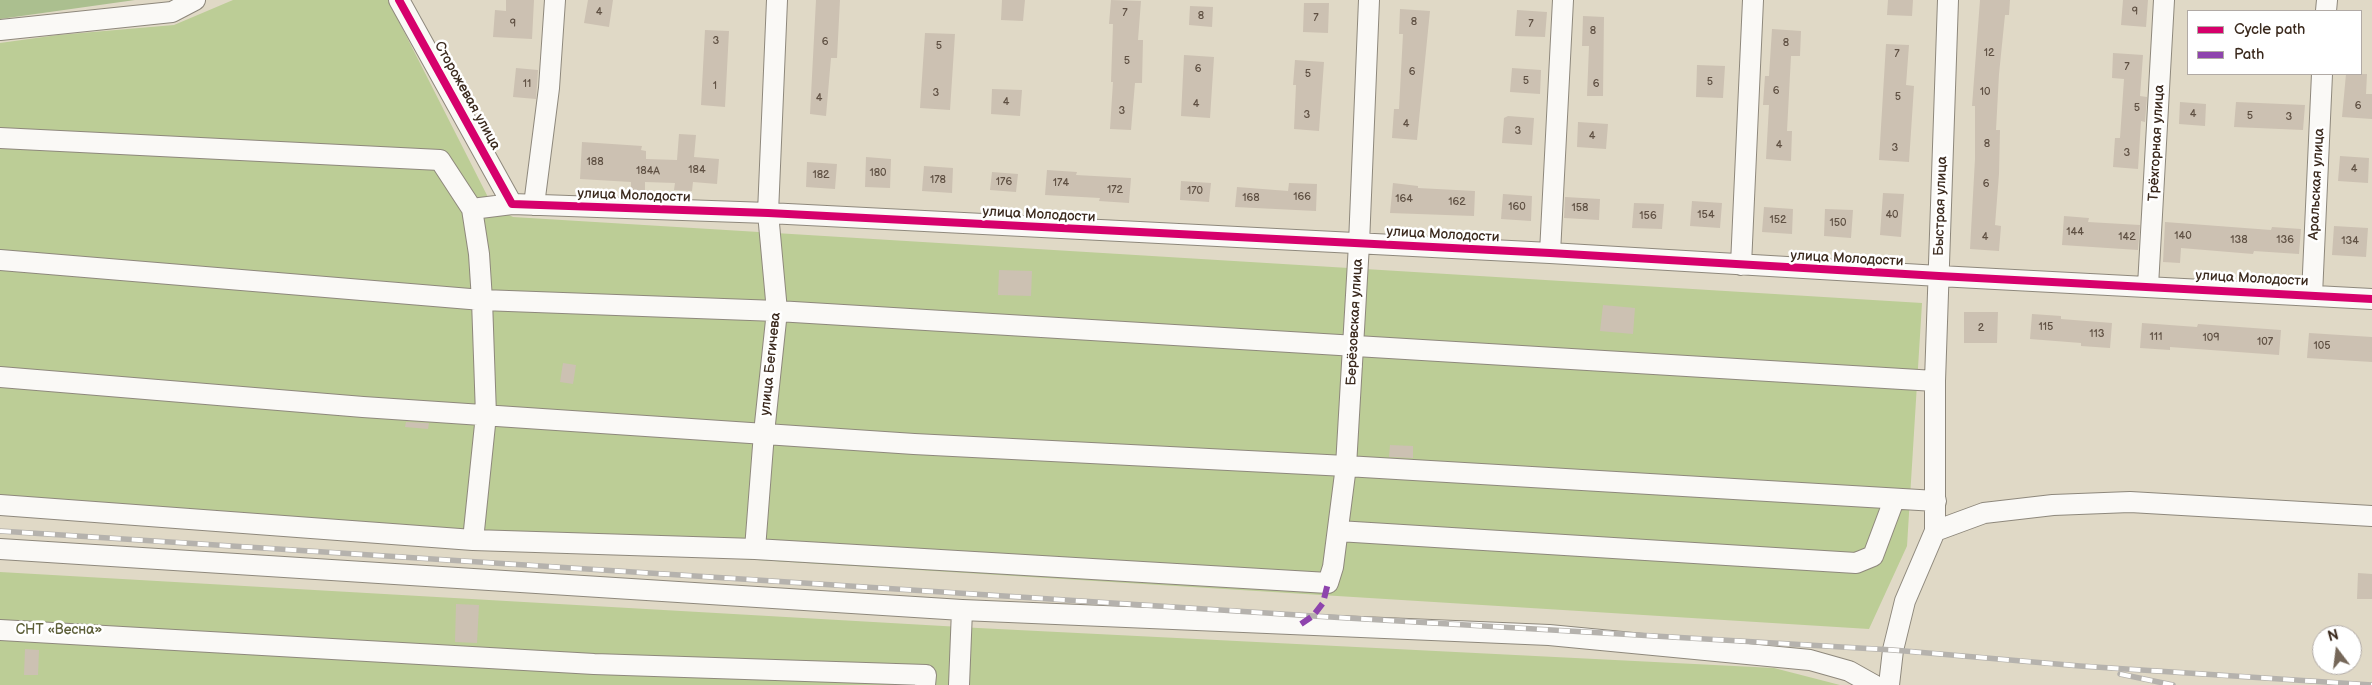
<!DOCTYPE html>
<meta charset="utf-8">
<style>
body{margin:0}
#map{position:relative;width:2372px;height:685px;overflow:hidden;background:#e0d9c6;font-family:"Balsamiq Sans",sans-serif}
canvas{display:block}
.legend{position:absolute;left:2187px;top:10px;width:175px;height:65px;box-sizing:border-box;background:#fff;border:1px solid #b1aaa5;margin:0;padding:6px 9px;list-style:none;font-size:15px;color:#3b2a1e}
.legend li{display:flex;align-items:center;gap:10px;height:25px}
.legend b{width:25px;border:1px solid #b1aaa5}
.north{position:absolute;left:2312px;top:625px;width:50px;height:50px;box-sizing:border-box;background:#fff;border:1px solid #b1aaa5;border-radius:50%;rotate:345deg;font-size:14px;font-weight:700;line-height:20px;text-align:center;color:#3b2a1e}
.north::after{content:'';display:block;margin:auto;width:18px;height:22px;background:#756759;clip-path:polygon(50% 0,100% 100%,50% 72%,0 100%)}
</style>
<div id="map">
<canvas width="2372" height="685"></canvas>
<ul class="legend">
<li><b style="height:6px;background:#d6006c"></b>Cycle path</li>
<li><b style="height:6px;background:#8e44ad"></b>Path</li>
</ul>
<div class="north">N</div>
</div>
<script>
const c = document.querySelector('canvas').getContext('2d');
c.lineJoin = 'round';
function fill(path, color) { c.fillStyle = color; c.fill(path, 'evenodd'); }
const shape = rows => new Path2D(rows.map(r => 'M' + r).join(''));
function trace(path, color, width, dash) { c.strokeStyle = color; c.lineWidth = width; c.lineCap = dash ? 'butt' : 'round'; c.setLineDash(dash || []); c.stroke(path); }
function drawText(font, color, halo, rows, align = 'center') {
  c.font = font + ' "Balsamiq Sans",sans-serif'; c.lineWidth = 5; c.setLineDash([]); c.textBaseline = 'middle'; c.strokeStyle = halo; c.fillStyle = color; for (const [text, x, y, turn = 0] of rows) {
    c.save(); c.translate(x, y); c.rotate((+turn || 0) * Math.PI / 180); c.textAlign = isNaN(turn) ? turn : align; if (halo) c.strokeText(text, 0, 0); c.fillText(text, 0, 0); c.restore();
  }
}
const green = shape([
 [233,0,388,0,493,207,513,217,1922,303,1907,546,1869,629,0,513,0,43,58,35,174,25],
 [0,572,978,628,1774,668,1840,685,0,685]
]);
const forest = shape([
 [0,0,135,0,0,19]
]);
const building = shape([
 [506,0,534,0,532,39,493,37,495,10,506,11],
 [588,0,613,0,609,27,584,23],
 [816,0,840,0,837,58,831,58,826,116,810,114],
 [1002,0,1025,0,1023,21,1001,20],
 [1111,0,1141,1,1138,40,1143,40,1142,83,1135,83,1131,130,1110,129,1113,82,1111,82,1113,24,1109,24],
 [1888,0,1913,0,1912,16,1887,15],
 [1980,0,2010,0,2009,15,2005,15,1999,74,1996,130,2000,130,1999,174,1995,225,2001,226,1999,251,1970,249,1975,159,1975,106,1972,106],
 [2123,0,2148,0,2146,27,2121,25],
 [1304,3,1329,3,1328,33,1303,32],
 [1190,6,1213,7,1212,27,1189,25],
 [1400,9,1430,11,1417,140,1392,138,1394,109,1399,109,1403,34,1399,34],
 [1517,10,1547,12,1545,37,1515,36],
 [1583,16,1604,17,1603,96,1587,96,1589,46,1582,46],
 [1772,29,1801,31,1800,56,1791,56,1787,131,1792,131,1791,161,1766,159,1769,105,1763,105,1765,76,1769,76],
 [705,30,729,31,725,107,701,105],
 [925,33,955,34,950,110,920,108],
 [1886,44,1909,45,1906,85,1914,86,1909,162,1879,160],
 [2113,53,2143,55,2140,96,2147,97,2145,122,2141,121,2138,169,2113,167,2115,138,2120,138,2124,79,2112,78],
 [1184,55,1214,57,1210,118,1181,116],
 [1295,60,1324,62,1319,131,1294,129,1296,85,1293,85],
 [1697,65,1725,66,1723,98,1696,97],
 [516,68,538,70,536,99,513,97],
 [1512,68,1541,70,1540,94,1510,92],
 [2346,74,2367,74,2366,94,2372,94,2372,119,2342,117],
 [992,89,1022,90,1020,116,991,114],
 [2180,102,2206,104,2205,126,2179,124],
 [2236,102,2305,105,2303,130,2234,127],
 [1508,116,1534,118,1532,145,1502,143,1504,118],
 [1578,122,1608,124,1606,149,1577,147],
 [679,134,696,135,694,157,719,159,717,184,693,182,692,191,674,190,675,183,645,182,645,192,631,191,631,182,580,179,582,142,642,146,641,150,646,151,646,159,677,160],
 [2340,156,2369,158,2368,183,2338,181],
 [866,157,891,159,890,188,865,187],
 [807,162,837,164,835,189,806,187],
 [924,166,953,168,952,193,922,191],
 [1047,170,1077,172,1076,175,1131,178,1129,203,1099,201,1100,198,1045,195],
 [992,172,1018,174,1016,192,990,190],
 [1181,181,1211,183,1209,202,1180,200],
 [1289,183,1317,184,1316,211,1235,207,1237,187,1288,191],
 [1393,183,1418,186,1418,188,1475,191,1474,216,1390,213],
 [1883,193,1904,194,1901,237,1880,235],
 [1503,194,1532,196,1531,221,1501,219],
 [1565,197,1600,199,1599,220,1564,218],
 [1692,201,1722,203,1720,228,1690,226],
 [1634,203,1664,204,1662,229,1632,228],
 [1764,207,1793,209,1792,234,1762,232],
 [1825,209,1853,210,1851,238,1824,236],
 [2064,216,2089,218,2088,222,2140,225,2138,250,2062,245],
 [2165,222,2271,230,2272,227,2301,229,2299,254,2254,251,2253,254,2181,248,2180,263,2163,262],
 [2334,226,2368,228,2366,257,2332,255],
 [999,270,1032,271,1031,296,998,295],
 [1603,305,1635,308,1633,334,1600,331],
 [1964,312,1998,312,1997,343,1964,343],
 [2032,314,2061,316,2061,319,2112,323,2110,348,2081,346,2081,343,2030,339],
 [2142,323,2197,327,2198,324,2281,330,2279,355,2170,347,2170,350,2140,348],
 [2309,333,2372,337,2372,362,2307,358],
 [563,363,576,365,573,384,560,382],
 [406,422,429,423,428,429,405,427],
 [1390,445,1413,446,1413,458,1389,457],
 [2358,573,2372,574,2372,599,2357,599],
 [456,604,479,605,477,643,455,642],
 [25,649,39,650,38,675,24,675]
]);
const minor = shape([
 [399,0,512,204],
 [2326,11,2327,0],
 [0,30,172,12,195,0],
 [0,138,440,160,472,209,512,204,768,213,1550,253,1939,276,2372,299],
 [534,205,549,88,555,0],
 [472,209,479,254,482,300,486,415,473,540],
 [1550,253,1563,0],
 [0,260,482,300,777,311,1935,381],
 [1741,265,1753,0],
 [2148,286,2164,0],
 [2312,295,2322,74],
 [0,377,363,407,914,444,1346,466,1936,501],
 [0,505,473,540,755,549,1328,583,1333,567,1346,466,1359,244,1369,0],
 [1338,531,1856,563,1873,556,1894,500],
 [1935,531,1935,381,1948,0],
 [0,549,962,610,1549,635,1810,660,1849,671,1874,685],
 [755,549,764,433,777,311,768,213,777,0],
 [0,630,594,664,926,675,925,685],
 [959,685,962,610],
 [1889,685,1893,650,1905,601,1935,531,1984,513,2053,505,2130,502,2372,516]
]);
const rail = shape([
 [0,531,1313,616,1893,650,2080,666,2372,685],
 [2120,674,2173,685]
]);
const quiet = shape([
 [1301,624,1313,616,1323,603,1328,583]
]);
const cycleway = shape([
 [399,0,512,204,768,213,1550,253,1939,276,2372,299]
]);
const numberNames = [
 ["4",599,12],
 ["9",2135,12],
 ["7",1125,13],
 ["8",1201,16],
 ["7",1316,18],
 ["8",1414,22],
 ["9",513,24],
 ["7",1531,24],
 ["8",1593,31],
 ["3",716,41],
 ["6",825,42],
 ["8",1786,43],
 ["5",939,46],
 ["12",1989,53],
 ["7",1897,54],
 ["5",1127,61],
 ["7",2127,67],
 ["6",1198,69],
 ["6",1412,72],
 ["5",1308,74],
 ["5",1526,81],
 ["5",1710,82],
 ["11",527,84],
 ["6",1596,84],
 ["1",715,86],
 ["6",1776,91],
 ["10",1985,92],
 ["3",936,93],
 ["5",1898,97],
 ["4",819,98],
 ["4",1006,102],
 ["4",1196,104],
 ["6",2358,106],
 ["5",2137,108],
 ["3",1122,111],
 ["4",2193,114],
 ["3",1307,115],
 ["5",2250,116],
 ["3",2289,117],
 ["4",1406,124],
 ["3",1518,131],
 ["4",1592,136],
 ["8",1987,144],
 ["4",1779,145],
 ["3",1895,148],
 ["3",2127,153],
 ["188",595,162],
 ["4",2354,169],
 ["184",697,170],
 ["184А",648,171],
 ["180",878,173],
 ["182",821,175],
 ["178",938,180],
 ["176",1004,182],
 ["174",1061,183],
 ["6",1986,184],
 ["172",1115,190],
 ["170",1195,191],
 ["166",1302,197],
 ["168",1251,198],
 ["164",1404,199],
 ["162",1457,202],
 ["160",1517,207],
 ["158",1580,208],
 ["154",1706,215],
 ["40",1892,215],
 ["156",1648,216],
 ["152",1778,220],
 ["150",1838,223],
 ["144",2075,232],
 ["140",2183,236],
 ["4",1985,237],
 ["142",2127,237],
 ["138",2239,240],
 ["136",2285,240],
 ["134",2350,241],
 ["115",2046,327],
 ["2",1981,328],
 ["113",2097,334],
 ["111",2156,337],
 ["109",2211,338],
 ["107",2265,342],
 ["105",2322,346]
];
const streetNames = [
 ["Сторожевая улица",467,96,61],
 ["Трёхгорная улица",2157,143,-87],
 ["Аральская улица",2317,184,-87],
 ["улица Молодости",634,196,2],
 ["Быстрая улица",1941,206,-88],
 ["улица Молодости",1039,215,3],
 ["улица Молодости",1443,235,3],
 ["улица Молодости",1847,259,3],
 ["улица Молодости",2252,279,3],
 ["Берёзовская улица",1355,322,-87],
 ["улица Бегичева",771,364,-84]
];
const parkNames = [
 ["СНТ «Весна»",59,630]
];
fill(green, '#bccd96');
fill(forest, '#abbf8f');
fill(building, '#ccc1b2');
trace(minor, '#8e887c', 22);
trace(minor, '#faf9f6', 20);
trace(rail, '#b5b2ad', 5.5);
trace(rail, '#fff', 4, [11]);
trace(quiet, '#8e44ad', 6, [12, 6]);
trace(cycleway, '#d6006c', 8);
drawText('11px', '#5f5043', null, numberNames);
drawText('14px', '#3b2a1e', '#fff', streetNames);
drawText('14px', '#5e603a', '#fff', parkNames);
</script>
